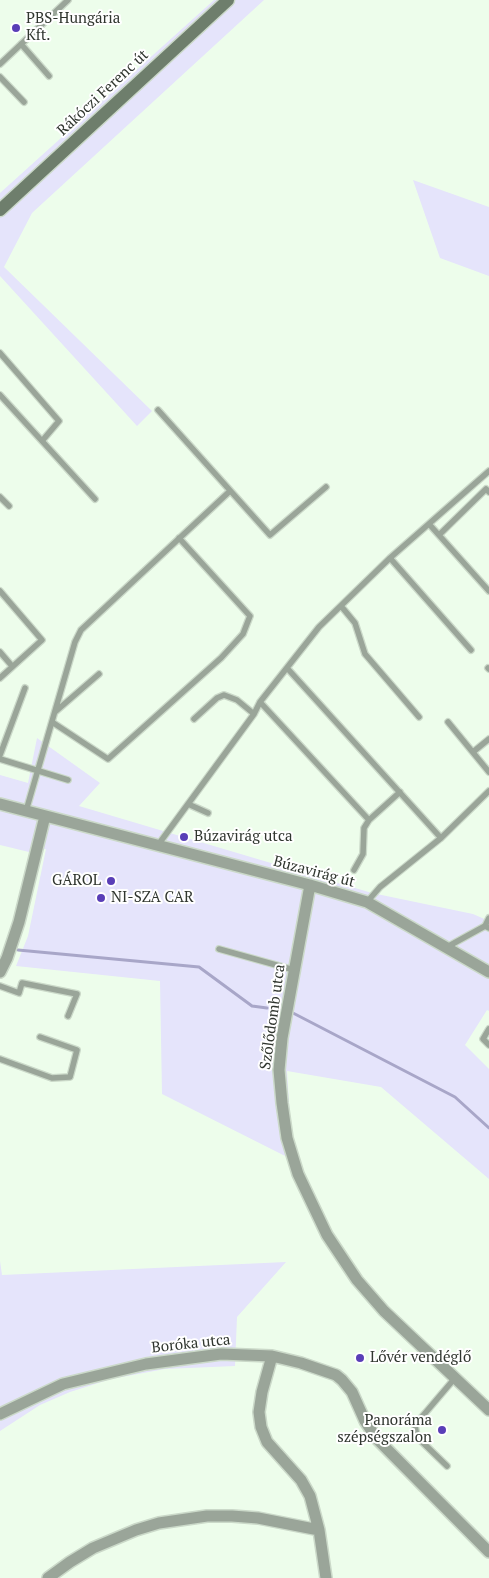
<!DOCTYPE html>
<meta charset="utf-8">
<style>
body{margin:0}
canvas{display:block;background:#edfdeb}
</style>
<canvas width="489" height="1578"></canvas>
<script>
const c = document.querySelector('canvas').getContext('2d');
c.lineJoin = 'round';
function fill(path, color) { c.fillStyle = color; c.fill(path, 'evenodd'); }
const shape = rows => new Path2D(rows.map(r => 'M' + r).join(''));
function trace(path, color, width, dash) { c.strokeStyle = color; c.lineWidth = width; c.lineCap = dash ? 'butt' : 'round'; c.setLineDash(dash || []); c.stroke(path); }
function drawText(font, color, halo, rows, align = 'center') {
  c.font = font + ' "PT Serif",serif'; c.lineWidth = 4; c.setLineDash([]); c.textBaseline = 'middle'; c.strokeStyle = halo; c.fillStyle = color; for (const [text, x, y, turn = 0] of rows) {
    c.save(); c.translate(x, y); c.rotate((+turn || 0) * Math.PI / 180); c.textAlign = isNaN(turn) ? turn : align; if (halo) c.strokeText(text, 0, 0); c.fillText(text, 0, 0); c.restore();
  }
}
const green = shape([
 [214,0,264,0,32,213,4,267,152,411,137,426,0,276,0,193],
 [413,180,489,207,489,276,440,258],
 [37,738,100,783,79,806,372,893,473,914,489,921,489,1011,487,1010,465,1045,489,1069,489,1179,381,1087,287,1071,291,1134,301,1164,162,1094,160,981,16,966,28,936,46,849,29,852,0,845,0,775,28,783],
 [0,1261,2,1275,286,1262,237,1317,235,1366,165,1369,111,1379,70,1392,40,1405,0,1431]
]);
const stream = shape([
 [18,950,199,967,252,1006,267,1008],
 [293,1013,455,1097,489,1128]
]);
const lane = shape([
 [21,44,49,76],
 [0,64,68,0],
 [0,77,24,102],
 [0,353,59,421,42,441],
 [0,395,95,499],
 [158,410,270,535,326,487],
 [0,497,9,506],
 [429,524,489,591],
 [439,535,486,489,489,492],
 [390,558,471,650],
 [0,591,42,640,0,678],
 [341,606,355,623,365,654,419,717],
 [0,652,12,666],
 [287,668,441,838],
 [488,668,489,669],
 [260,702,369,820],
 [55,712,99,674],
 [194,719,217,698,224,695,237,700,254,714],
 [52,722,108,759,221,658,243,634,250,616,179,538],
 [448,722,489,772],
 [473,752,489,739],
 [0,755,25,688],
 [0,759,68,780],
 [188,804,208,813],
 [26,811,75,642,81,630,230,491],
 [158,845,254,714,260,702,319,627,390,558,489,471],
 [354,870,363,854,364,828,369,820,400,792],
 [367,902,380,887,441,838,489,791],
 [485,926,489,918],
 [447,947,485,926,489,928],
 [219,949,294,970],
 [0,986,19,993,22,983,77,994,68,1016],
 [489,1029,483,1039,489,1045],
 [0,1059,52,1078,70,1077,77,1050,40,1037],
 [447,1466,417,1437,415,1425,455,1378]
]);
const street = shape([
 [0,804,310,885,367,902,489,972],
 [310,885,282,1038,279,1070,282,1103,287,1138,298,1174,327,1235,357,1280,384,1311,489,1410],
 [0,972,7,958,19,922,45,816],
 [272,1356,262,1392,259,1412,261,1427,267,1442,301,1480,310,1496,319,1530,326,1578],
 [0,1414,63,1384,146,1364,221,1354,272,1356,301,1363,336,1375,342,1380,352,1392,365,1421,377,1439,489,1552],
 [48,1578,70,1562,93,1548,136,1530,159,1523,207,1516,232,1516,258,1518,319,1530]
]);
const secondary = shape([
 [0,210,228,0]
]);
const markers = [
 [16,28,5,"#593eb7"],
 [184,837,5,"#593eb7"],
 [111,881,5,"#593eb7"],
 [101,898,5,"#593eb7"],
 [360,1358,5,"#593eb7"],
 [442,1430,5,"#593eb7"]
];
const poiNames = [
 ["PBS-Hungária",26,19],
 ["Kft.",26,36],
 ["Búzavirág utca",194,837],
 ["GÁROL",101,881,"right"],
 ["NI-SZA CAR",111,898],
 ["Lővér vendéglő",370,1358],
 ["Panoráma",432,1421,"right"],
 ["szépségszalon",432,1438,"right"]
];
const streetNames = [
 ["Rákóczi Ferenc út",103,93,-43],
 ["Búzavirág út",314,872,15],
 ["Szőlődomb utca",273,1017,-82],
 ["Boróka utca",191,1344,-6]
];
fill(green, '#e5e4fb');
trace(stream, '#a8a6c8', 3);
trace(lane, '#cbd9c9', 8);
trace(street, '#cbd9c9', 14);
trace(secondary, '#cbd9c9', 15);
trace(lane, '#9aa599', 5.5);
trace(street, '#9aa599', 11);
trace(secondary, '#6e7e6c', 12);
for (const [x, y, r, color] of markers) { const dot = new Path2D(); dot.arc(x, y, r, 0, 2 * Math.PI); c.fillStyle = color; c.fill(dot); trace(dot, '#fff', 2); }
drawText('15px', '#30362f', '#fff', poiNames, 'left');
drawText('15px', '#30362f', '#fff', streetNames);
</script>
